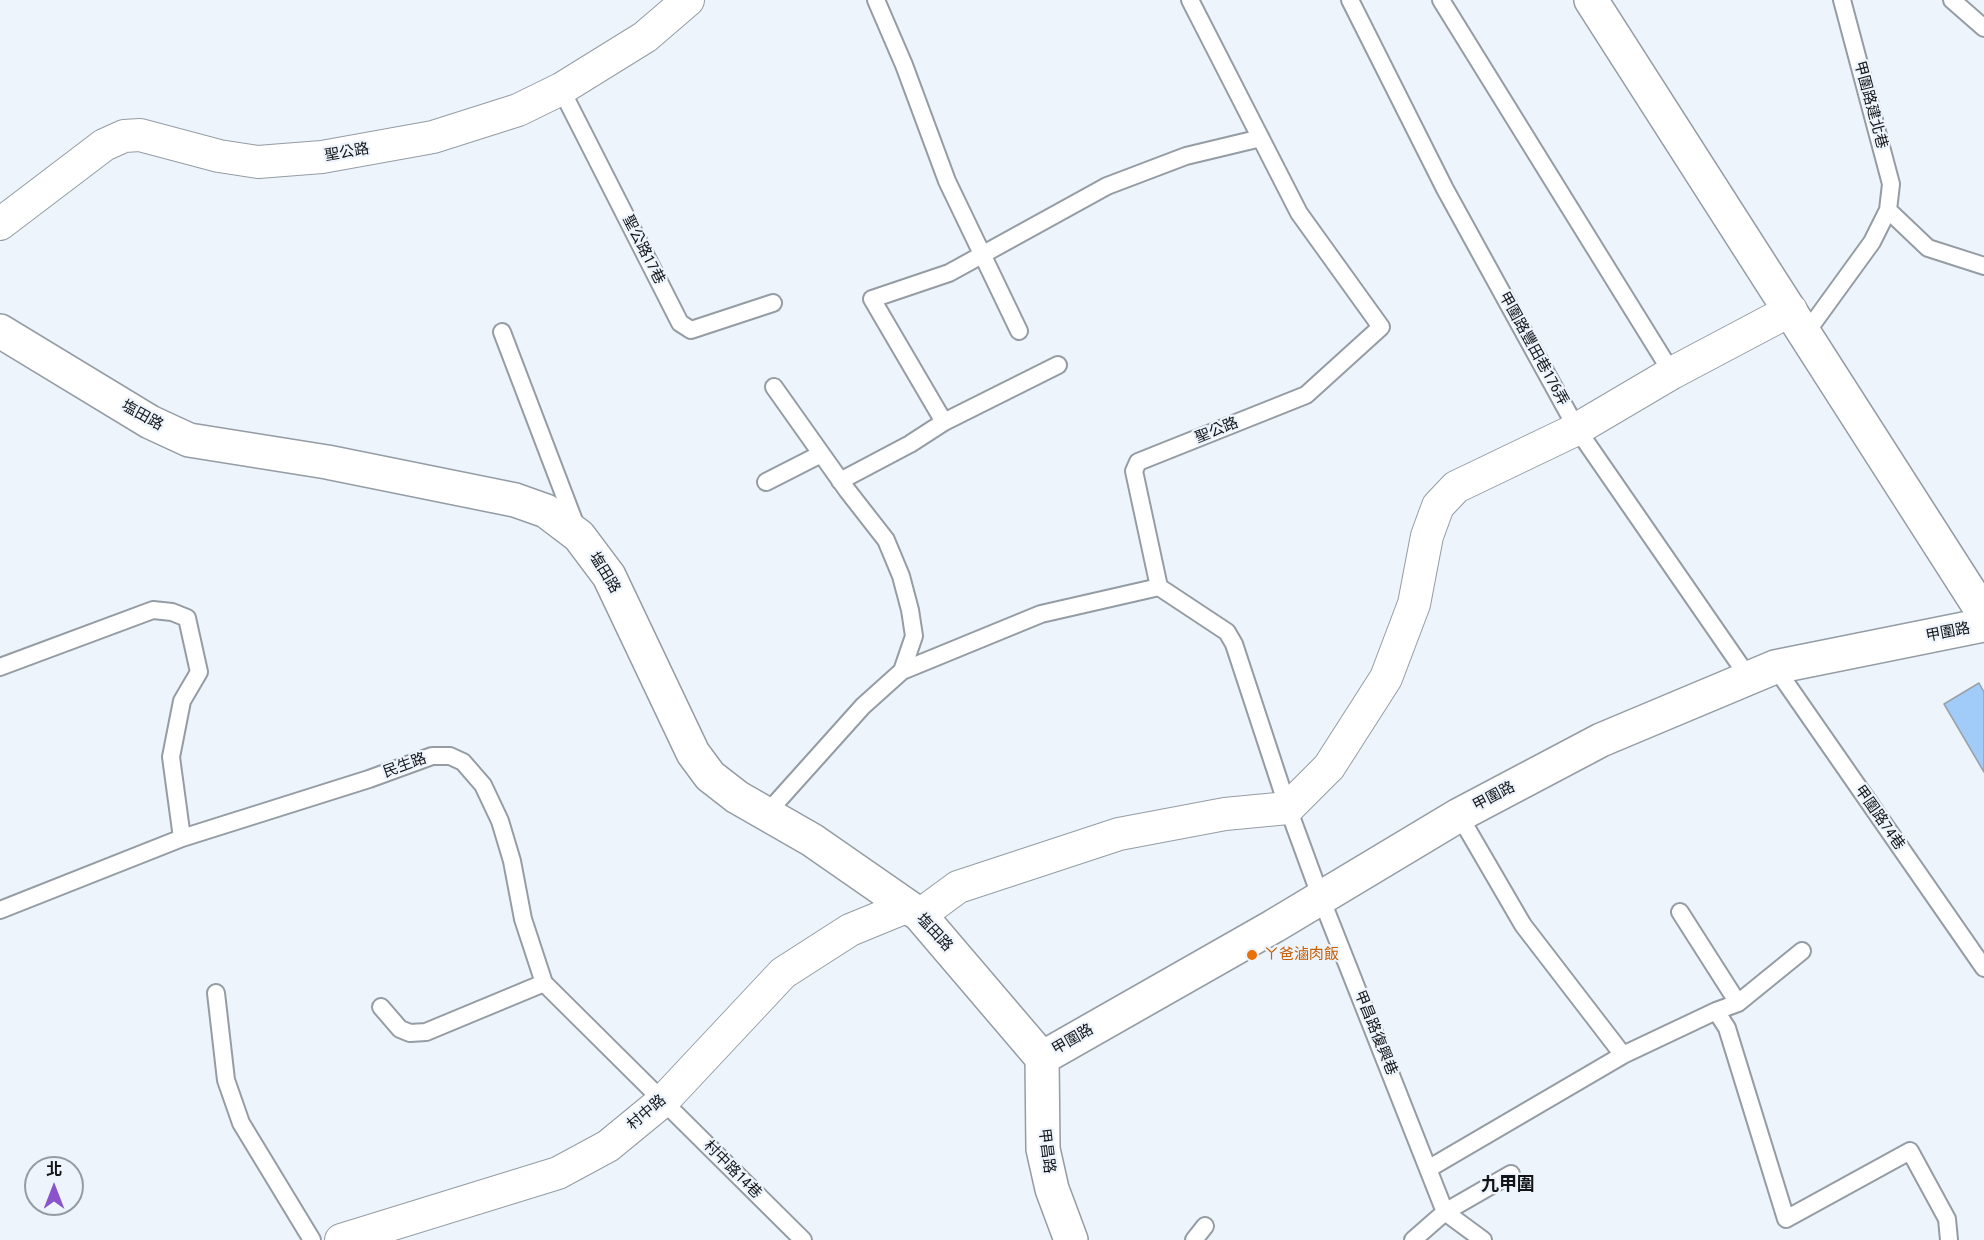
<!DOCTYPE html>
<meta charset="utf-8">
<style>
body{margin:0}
#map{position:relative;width:1984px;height:1240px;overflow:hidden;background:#edf4fc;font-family:"Roboto Condensed","Noto Sans TC",sans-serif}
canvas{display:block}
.north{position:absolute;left:24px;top:1156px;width:60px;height:60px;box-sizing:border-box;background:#edf4fc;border:2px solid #969ba1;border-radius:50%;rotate:0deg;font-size:16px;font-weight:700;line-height:24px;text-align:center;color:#131518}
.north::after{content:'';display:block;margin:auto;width:21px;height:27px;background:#8c54cc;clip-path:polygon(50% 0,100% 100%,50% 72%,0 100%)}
</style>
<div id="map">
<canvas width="1984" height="1240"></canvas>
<div class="north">北</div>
</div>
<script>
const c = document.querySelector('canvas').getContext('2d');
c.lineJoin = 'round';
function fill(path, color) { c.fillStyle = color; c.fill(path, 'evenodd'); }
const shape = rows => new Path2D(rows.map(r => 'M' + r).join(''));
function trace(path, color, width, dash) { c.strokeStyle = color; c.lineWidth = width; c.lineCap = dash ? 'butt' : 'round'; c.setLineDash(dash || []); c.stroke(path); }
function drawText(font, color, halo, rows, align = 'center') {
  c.font = font + ' "Roboto Condensed","Noto Sans TC",sans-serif'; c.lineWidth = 4.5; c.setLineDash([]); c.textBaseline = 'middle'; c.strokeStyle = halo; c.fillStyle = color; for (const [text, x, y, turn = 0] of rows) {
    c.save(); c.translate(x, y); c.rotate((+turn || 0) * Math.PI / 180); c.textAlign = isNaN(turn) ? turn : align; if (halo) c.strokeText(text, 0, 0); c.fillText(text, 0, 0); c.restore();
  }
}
const building = shape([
 [1979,683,1984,692,1984,772,1944,704,1979,683]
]);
const lane = shape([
 [876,0,904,65,947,181,1019,331],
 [1190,0,1299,213,1381,327,1306,395,1138,462,1134,471,1159,587,1227,632,1234,644,1288,808,1321,898,1445,1212,1483,1240],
 [1350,0,1445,189,1577,429,1749,678],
 [1441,0,1672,373],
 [1952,0,1984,28],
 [561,89,680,323,691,330,773,303],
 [1888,210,1928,248,1984,266],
 [502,332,576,526],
 [1806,333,1872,242,1888,210,1891,184,1842,0],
 [944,422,872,299,949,273,1107,186,1186,156,1261,138],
 [840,481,910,444,944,422,1058,365],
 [766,482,821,454],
 [0,667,153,610,172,612,187,618,199,672,182,701,171,757,182,838],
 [1775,667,1984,968],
 [902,671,1041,614,1159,587],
 [767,813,863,706,902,671,914,636,910,610,901,576,886,540,847,490,774,387],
 [1459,815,1523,925,1623,1055],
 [0,910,182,838,369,779,432,756,450,756,463,762,483,785,500,821,512,861,523,919,544,983,803,1240],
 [1680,912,1738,1003,1802,951],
 [216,993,226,1080,241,1123,312,1240],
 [381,1007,400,1029,410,1033,426,1032,544,983],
 [1716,1011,1727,1028,1786,1219,1910,1151,1947,1219,1949,1240],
 [1428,1169,1623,1055,1716,1011,1738,1003],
 [1194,1240,1205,1226],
 [1413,1240,1445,1212,1511,1174]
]);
const street = shape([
 [0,224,104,145,124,136,140,135,219,156,258,162,322,157,433,137,518,110,561,89,645,37,688,0],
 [920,915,958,887,1119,834,1225,814,1288,808,1329,767,1386,678,1414,604,1427,536,1438,506,1456,487,1577,429,1672,373,1791,310],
 [341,1240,558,1173,608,1146,664,1100,783,973,850,930,906,907]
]);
const secondary = shape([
 [1591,0,1984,614],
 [0,331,150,422,189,440,327,462,515,500,546,511,579,536,609,576,693,753,710,776,737,797,812,840,920,915,1042,1058],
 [1042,1058,1274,926,1459,815,1601,740,1775,667,1984,625],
 [1042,1058,1043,1149,1052,1189,1071,1240]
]);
const markers = [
 [1252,955,6,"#e8710a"]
];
const streetNames = [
 ["甲圍路建北巷",1870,105,75],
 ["聖公路",347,153,-10],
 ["聖公路17巷",643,250,63],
 ["甲圍路豐田巷176弄",1533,349,61],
 ["塩田路",142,416,29],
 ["聖公路",1217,431,-22],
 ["塩田路",604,573,59],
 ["甲圍路",1948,633,-11],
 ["民生路",405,766,-20],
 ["甲圍路",1494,797,-28],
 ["甲圍路74巷",1879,818,55],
 ["塩田路",934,933,47],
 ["甲昌路復興巷",1375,1033,68],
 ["甲圍路",1073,1040,-30],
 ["村中路",647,1113,-40],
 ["甲昌路",1046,1151,83],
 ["村中路14巷",732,1170,45]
];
const foodNames = [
 ["ㄚ爸滷肉飯",1264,955]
];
const quarterNames = [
 ["九甲圍",1508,1185]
];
fill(building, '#a1cbf9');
trace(building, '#9aa1a9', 1.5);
trace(lane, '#959ca3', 20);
trace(street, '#959ca3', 34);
trace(secondary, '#959ca3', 36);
trace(lane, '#fff', 16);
trace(street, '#fff', 32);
trace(secondary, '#fff', 33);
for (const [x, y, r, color] of markers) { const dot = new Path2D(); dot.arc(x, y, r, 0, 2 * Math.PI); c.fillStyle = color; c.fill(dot); trace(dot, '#edf4fc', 2); }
drawText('15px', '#131518', '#edf4fc', streetNames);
drawText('15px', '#c56008', '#edf4fc', foodNames, 'left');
drawText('bold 18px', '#131518', '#edf4fc', quarterNames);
</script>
